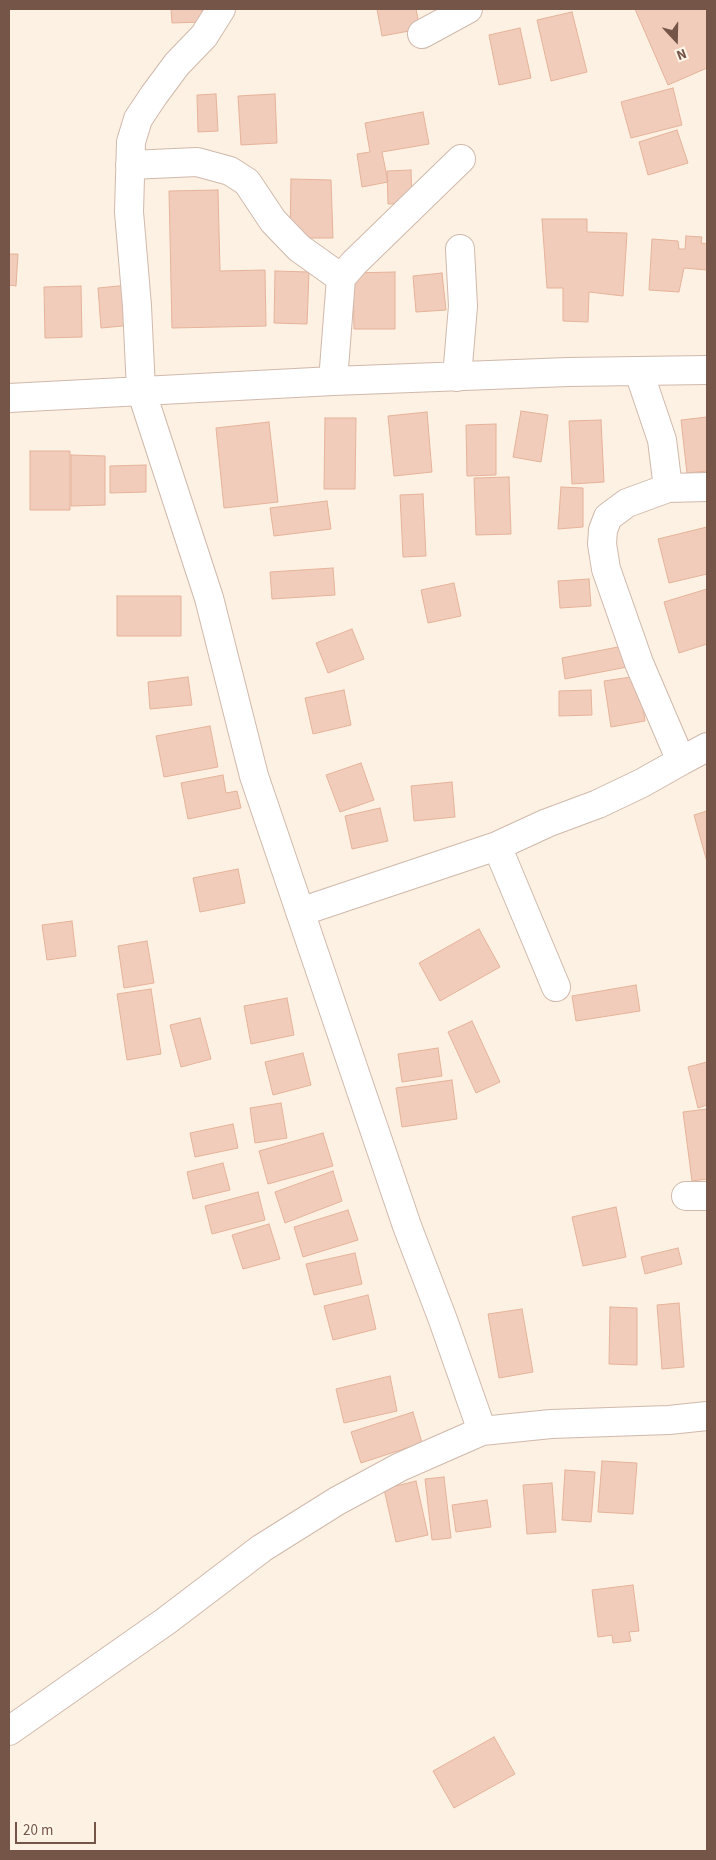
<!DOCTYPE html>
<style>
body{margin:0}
#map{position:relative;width:716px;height:1860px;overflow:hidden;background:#fcf1e2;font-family:"Source Sans 3",sans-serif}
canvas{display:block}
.frame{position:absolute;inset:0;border:10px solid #745548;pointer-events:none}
.north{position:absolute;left:651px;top:15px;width:50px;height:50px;-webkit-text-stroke:4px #fff5e9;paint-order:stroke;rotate:159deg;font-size:14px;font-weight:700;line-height:20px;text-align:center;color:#745548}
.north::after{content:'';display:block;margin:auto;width:18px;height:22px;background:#745548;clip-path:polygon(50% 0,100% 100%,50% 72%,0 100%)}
.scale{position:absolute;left:15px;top:1822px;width:81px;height:22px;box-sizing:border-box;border:2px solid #745548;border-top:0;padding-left:6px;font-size:15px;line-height:18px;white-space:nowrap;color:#745548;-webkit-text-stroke:4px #fff5e9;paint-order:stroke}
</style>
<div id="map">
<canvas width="716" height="1860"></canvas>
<div class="frame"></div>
<div class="north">N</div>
<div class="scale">20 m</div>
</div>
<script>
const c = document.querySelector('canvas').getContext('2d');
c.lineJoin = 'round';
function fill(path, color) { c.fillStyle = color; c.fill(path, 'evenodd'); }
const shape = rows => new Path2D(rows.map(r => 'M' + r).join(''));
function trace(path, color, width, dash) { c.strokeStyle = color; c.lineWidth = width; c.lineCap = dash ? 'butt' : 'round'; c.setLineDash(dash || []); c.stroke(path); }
const building = shape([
 [171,9,202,9,202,22,172,23,171,9],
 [377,9,416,9,420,29,382,36,377,9],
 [635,9,707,9,707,68,668,85,635,9],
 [572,12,587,72,551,81,537,20,572,12],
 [520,28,531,78,499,85,489,35,520,28],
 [673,88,682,125,631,138,621,102,673,88],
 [216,94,218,131,198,132,197,95,216,94],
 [275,94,277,143,241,145,238,96,275,94],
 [423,112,429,144,382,152,388,182,362,187,357,154,370,152,365,123,423,112],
 [677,130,688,163,648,175,639,142,677,130],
 [411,170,412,203,388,204,387,171,411,170],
 [291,179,331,180,333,238,290,238,291,179],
 [218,190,220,271,265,270,266,326,172,328,169,191,218,190],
 [542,219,587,219,587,232,627,233,623,296,589,292,588,322,563,321,563,288,547,288,542,219],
 [686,236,702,237,701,243,707,244,707,270,684,268,679,292,649,290,652,239,678,241,679,249,685,249,686,236],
 [9,254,18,254,16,286,9,285,9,254],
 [275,271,309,272,307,324,274,323,275,271],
 [395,272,395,329,354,329,353,273,395,272],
 [442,273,446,310,416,312,413,276,442,273],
 [129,285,133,325,101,328,98,288,129,285],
 [81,286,82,337,45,338,44,287,81,286],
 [521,411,548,415,541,462,513,457,521,411],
 [427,412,432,472,394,476,388,416,427,412],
 [707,417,707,471,687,473,681,420,707,417],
 [325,418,356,418,355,489,324,489,325,418],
 [601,420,604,482,572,484,569,421,601,420],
 [269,422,278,502,224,508,216,428,269,422],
 [496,424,496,475,467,476,466,425,496,424],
 [30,451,70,451,70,510,30,510,30,451],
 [71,455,105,456,105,505,71,506,71,455],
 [146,465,146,492,110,493,110,466,146,465],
 [509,477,511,534,476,535,474,478,509,477],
 [561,487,583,488,583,527,558,529,561,487],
 [423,494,426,556,403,557,400,495,423,494],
 [327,501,331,529,274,536,270,508,327,501],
 [707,527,707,574,669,583,658,539,707,527],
 [333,568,335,595,272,599,270,572,333,568],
 [589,579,591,606,560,608,558,581,589,579],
 [454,583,461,616,428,623,421,590,454,583],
 [707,589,707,644,679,653,664,602,707,589],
 [117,596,181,596,181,636,117,636,117,596],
 [352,629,364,659,328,673,316,643,352,629],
 [623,646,627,667,565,679,562,658,623,646],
 [638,676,645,721,611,727,604,681,638,676],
 [188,677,192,705,150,709,148,682,188,677],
 [344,690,351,725,313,734,305,698,344,690],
 [591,690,592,715,559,716,559,691,591,690],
 [210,726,218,767,164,777,156,736,210,726],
 [361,763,374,800,340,812,326,775,361,763],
 [223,775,226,793,237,791,241,808,188,819,181,783,223,775],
 [452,782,455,817,414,821,411,786,452,782],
 [380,808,388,841,352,849,345,816,380,808],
 [707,811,707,862,694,815,707,811],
 [238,869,245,903,200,912,193,878,238,869],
 [72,921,76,956,47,960,42,925,72,921],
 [479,929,500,967,440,1001,419,963,479,929],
 [147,941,154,983,124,988,118,946,147,941],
 [636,985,640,1011,576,1021,572,996,636,985],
 [151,989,161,1054,127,1060,117,994,151,989],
 [287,998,294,1035,251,1044,244,1006,287,998],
 [200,1018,211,1059,181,1067,170,1025,200,1018],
 [472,1021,500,1082,476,1093,448,1032,472,1021],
 [438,1048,442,1076,402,1082,398,1054,438,1048],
 [303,1053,311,1085,273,1095,265,1062,303,1053],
 [707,1062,707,1105,698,1108,688,1067,707,1062],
 [452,1080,457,1119,402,1127,396,1088,452,1080],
 [281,1103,287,1138,255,1143,250,1108,281,1103],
 [707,1109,707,1179,692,1181,683,1112,707,1109],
 [233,1124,238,1148,195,1157,190,1133,233,1124],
 [323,1133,333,1166,268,1184,259,1151,323,1133],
 [223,1163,230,1190,193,1199,187,1172,223,1163],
 [333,1171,342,1201,285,1223,275,1192,333,1171],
 [258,1192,265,1220,212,1234,205,1206,258,1192],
 [616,1207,626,1257,583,1266,572,1217,616,1207],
 [348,1210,358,1240,303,1257,294,1227,348,1210],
 [269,1224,280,1259,243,1269,232,1235,269,1224],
 [678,1248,682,1264,645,1274,641,1257,678,1248],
 [355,1253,362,1284,314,1295,306,1264,355,1253],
 [368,1295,376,1329,333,1340,324,1306,368,1295],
 [679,1303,684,1367,662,1369,657,1305,679,1303],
 [610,1307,637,1308,637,1365,609,1364,610,1307],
 [522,1309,533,1372,499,1378,488,1314,522,1309],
 [390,1376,397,1411,344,1423,336,1389,390,1376],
 [413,1412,422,1443,361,1463,351,1432,413,1412],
 [602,1461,637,1463,633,1514,598,1512,602,1461],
 [565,1470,595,1472,591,1522,562,1520,565,1470],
 [444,1477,451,1538,432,1540,425,1479,444,1477],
 [416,1481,428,1535,396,1542,384,1489,416,1481],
 [552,1483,556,1532,527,1534,523,1485,552,1483],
 [487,1500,491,1527,456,1532,452,1505,487,1500],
 [633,1585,639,1631,629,1632,631,1641,613,1643,612,1635,598,1637,592,1590,633,1585],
 [494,1737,515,1774,454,1808,433,1771,494,1737]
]);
const minor = shape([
 [221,9,204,36,177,64,154,95,138,119,131,142,129,212,137,306,141,390,209,598,254,776,407,1226,443,1320,482,1431,551,1424,669,1420,707,1416],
 [422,34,468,9],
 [130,165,197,162,230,171,247,182,273,221,299,248,341,278,333,381],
 [341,278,354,263,461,159],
 [639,372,662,440,668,488,627,503,608,517,603,530,602,544,606,569,639,663,681,761,707,747],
 [457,377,463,306,460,249],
 [9,398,333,381,568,372,707,370],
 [668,488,707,487],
 [497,846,547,823,598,804,642,783,681,761],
 [300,912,497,846,556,987],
 [686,1196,707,1196],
 [9,1731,166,1621,262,1548,337,1501,400,1467,482,1431]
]);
fill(building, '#f2ccba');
trace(building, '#e5b29a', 1);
trace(minor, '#d0b9ac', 30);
trace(minor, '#fff', 28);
</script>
